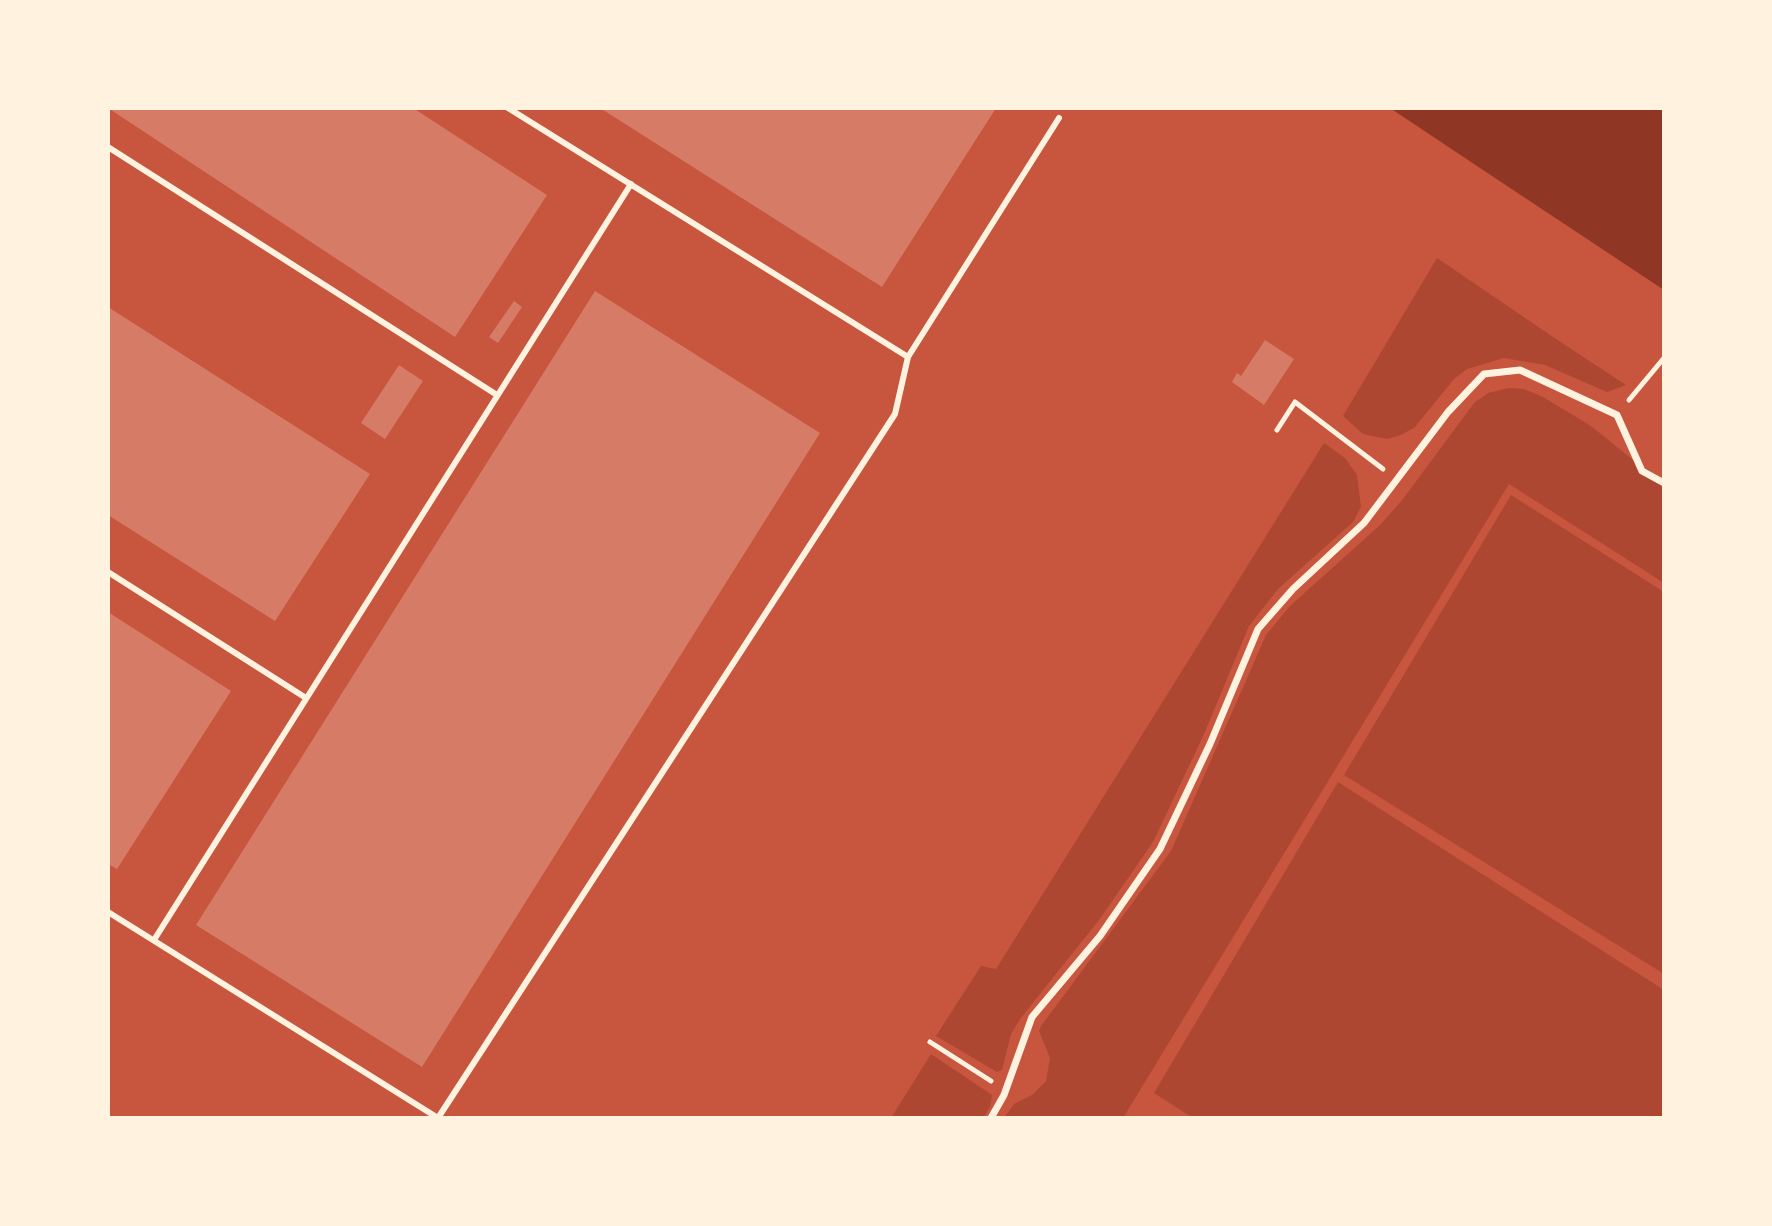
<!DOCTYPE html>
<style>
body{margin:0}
#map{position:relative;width:1772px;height:1226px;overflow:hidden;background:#c8553d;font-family:"Asap Condensed",sans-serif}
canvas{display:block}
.frame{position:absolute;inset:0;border:110px solid #fff3e0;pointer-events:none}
</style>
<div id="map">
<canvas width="1772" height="1226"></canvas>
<div class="frame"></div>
</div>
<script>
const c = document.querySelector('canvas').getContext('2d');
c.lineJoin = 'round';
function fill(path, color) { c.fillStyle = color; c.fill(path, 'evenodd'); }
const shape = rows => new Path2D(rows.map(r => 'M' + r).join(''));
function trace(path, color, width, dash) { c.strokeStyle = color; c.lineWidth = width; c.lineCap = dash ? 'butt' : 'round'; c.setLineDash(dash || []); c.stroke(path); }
const green = shape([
 [1437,258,1556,339,1626,385,1607,392,1545,365,1504,358,1467,369,1454,379,1415,427,1401,435,1387,439,1363,434,1343,416],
 [1509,388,1524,389,1543,397,1591,426,1664,485,1664,583,1509,484,1123,1118,1004,1118,1014,1104,1032,1095,1046,1081,1050,1058,1039,1031,1041,1026,1171,851,1266,635,1290,606,1380,525,1403,499,1474,403,1488,393],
 [1324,443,1345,458,1357,475,1361,507,1353,522,1278,589,1249,626,1204,734,1153,842,1099,920,1020,1019,1011,1034,1002,1070,997,1072,936,1036,981,966,996,969],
 [1511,495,1664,592,1664,974,1344,775],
 [1338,782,1664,990,1664,1118,1193,1118,1154,1093],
 [931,1054,992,1095,990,1107,983,1118,891,1118]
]);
const water = shape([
 [1390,108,1664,108,1664,290,1483,170]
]);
const building = shape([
 [108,108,413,108,547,195,455,337],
 [600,108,996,108,882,287],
 [595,291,820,433,422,1067,196,925],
 [514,301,522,307,498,343,489,337],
 [108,307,370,474,275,621,108,515],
 [1265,340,1294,359,1264,405,1232,382,1237,373,1241,376],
 [399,365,423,381,385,439,361,423],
 [108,612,231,691,117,869,108,864]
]);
const path = shape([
 [1629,400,1664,358],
 [1277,430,1295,402,1383,469],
 [930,1042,991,1081]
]);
const service = shape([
 [508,108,908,357],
 [108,147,497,395],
 [108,572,306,698],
 [108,912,438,1118],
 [154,940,631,184],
 [438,1118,895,414,908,357,1059,118]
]);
const pedestrian = shape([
 [991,1118,1004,1095,1032,1017,1100,936,1160,849,1210,744,1258,629,1293,589,1364,523,1448,412,1484,374,1520,370,1617,415,1642,471,1664,483]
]);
fill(green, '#ae4732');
fill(water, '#8f3625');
fill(building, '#d67c66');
trace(path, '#fff3e0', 5);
trace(service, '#fff3e0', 6);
trace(pedestrian, '#fff3e0', 7);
</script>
